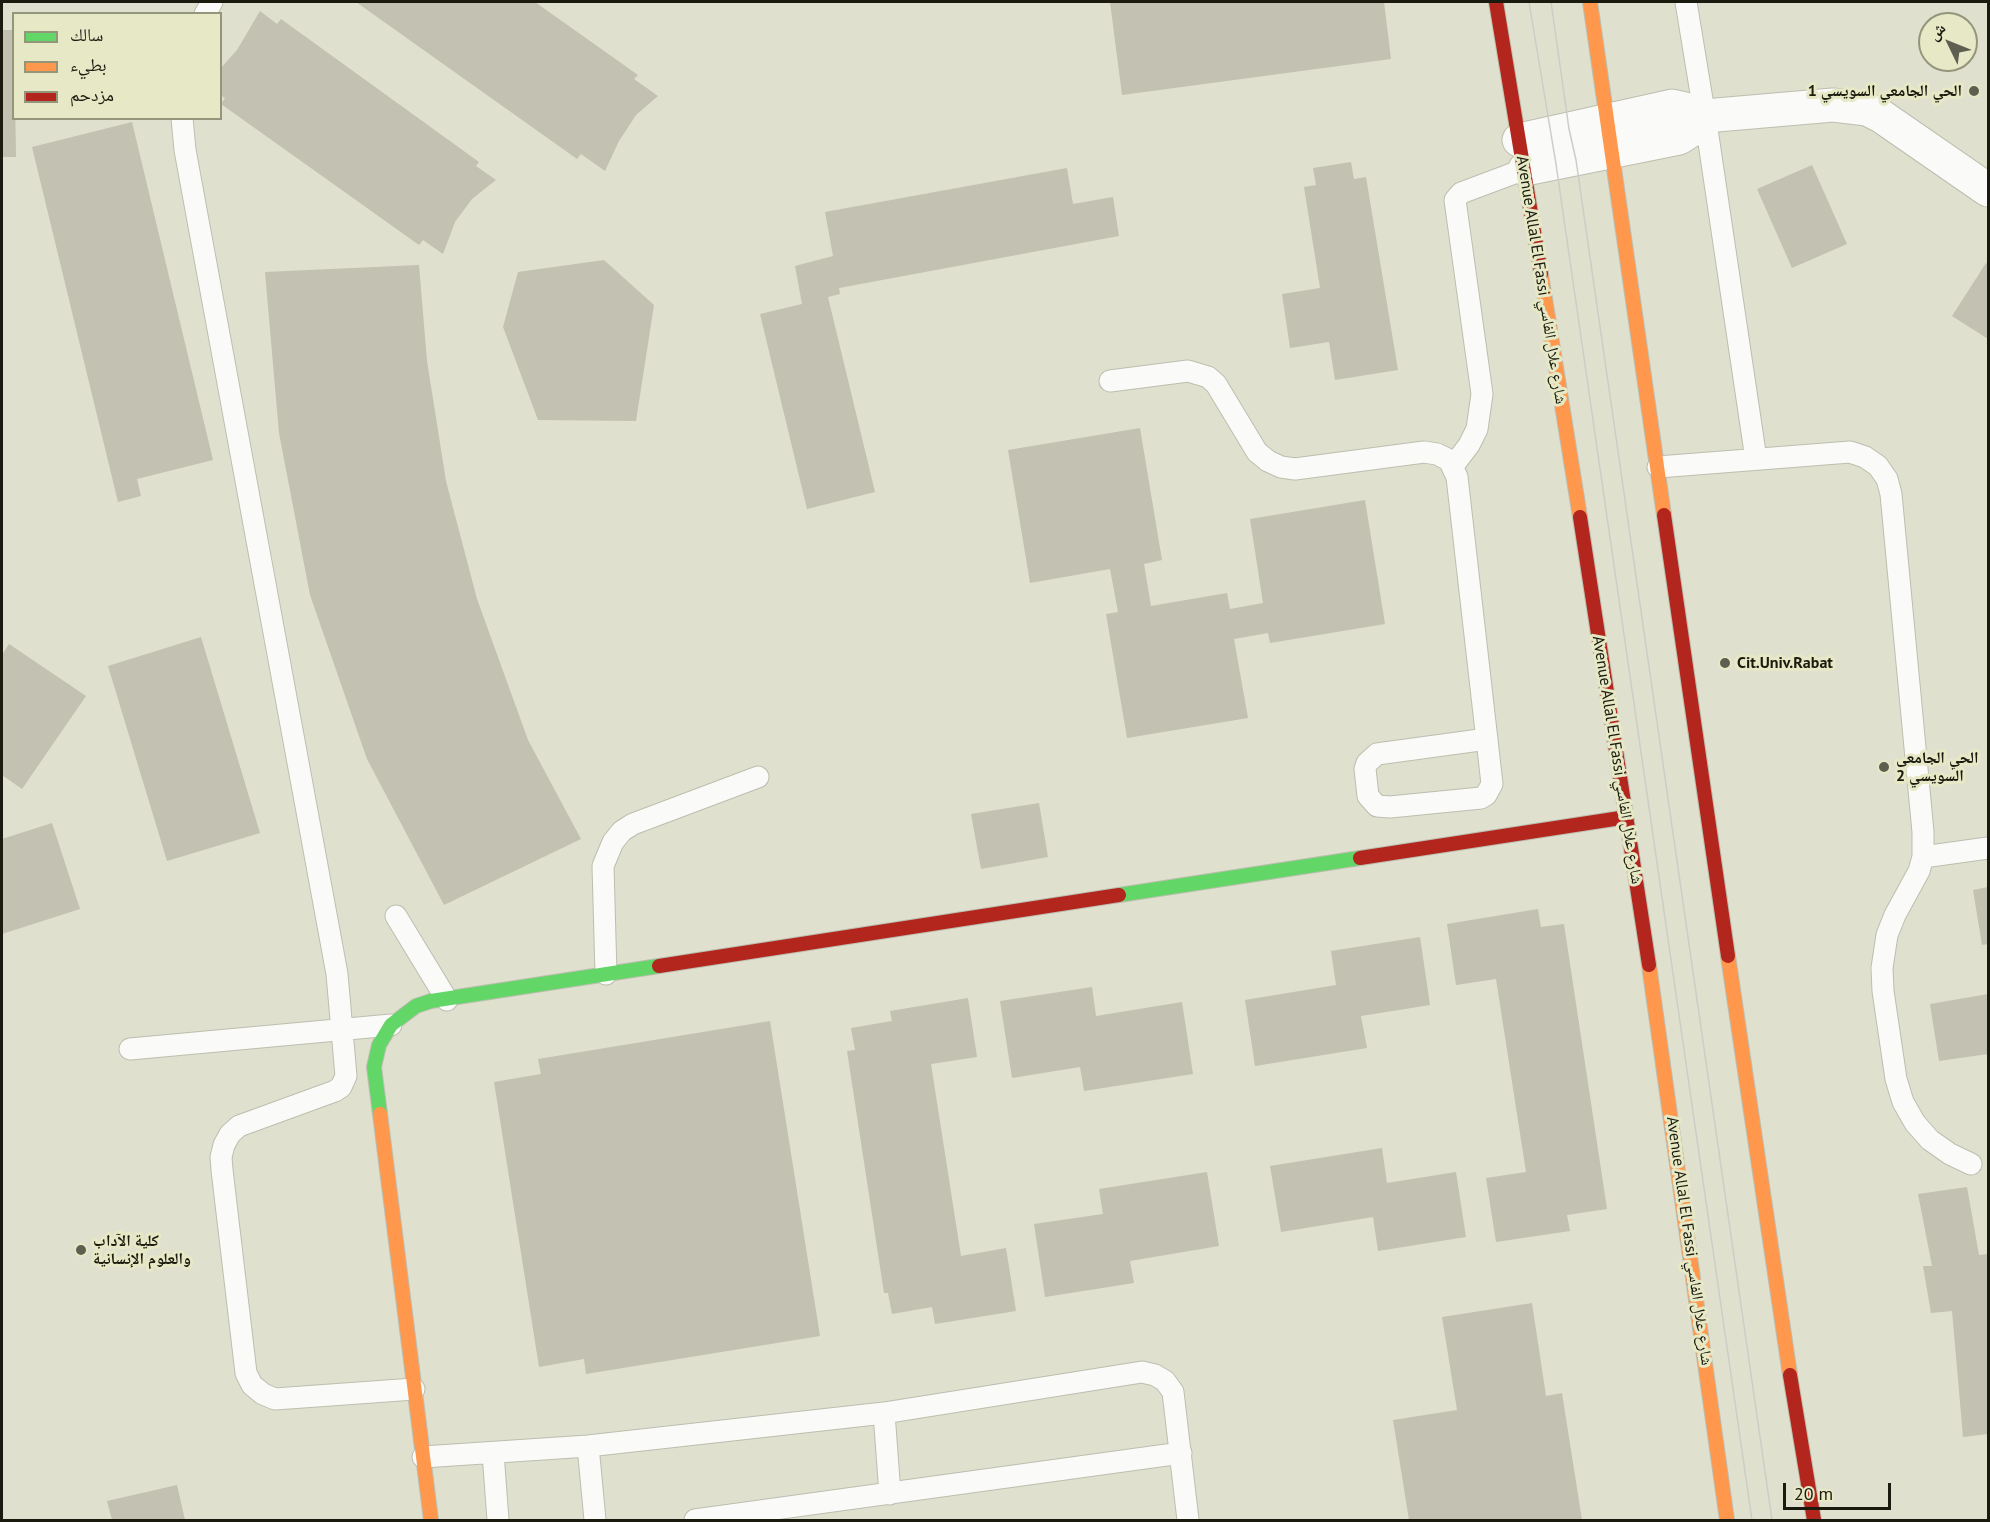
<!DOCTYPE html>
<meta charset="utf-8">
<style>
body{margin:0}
#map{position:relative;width:1990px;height:1522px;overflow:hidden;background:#dfe0ce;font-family:"PT Sans","Noto Naskh Arabic",sans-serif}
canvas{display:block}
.frame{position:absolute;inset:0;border:3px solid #1a1a0e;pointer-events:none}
.legend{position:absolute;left:12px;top:12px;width:210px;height:108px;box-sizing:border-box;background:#e6e8c6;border:2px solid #94967c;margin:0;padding:8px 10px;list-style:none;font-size:18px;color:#1a1a0e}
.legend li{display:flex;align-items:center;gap:12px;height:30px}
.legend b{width:30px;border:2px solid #94967c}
.north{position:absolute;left:1918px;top:12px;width:60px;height:60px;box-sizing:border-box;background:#e6e8c6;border:2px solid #94967c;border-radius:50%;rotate:313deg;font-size:16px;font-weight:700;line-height:24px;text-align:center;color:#1a1a0e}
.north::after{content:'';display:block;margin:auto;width:21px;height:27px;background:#5f5f51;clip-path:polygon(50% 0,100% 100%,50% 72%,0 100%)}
.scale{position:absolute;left:1783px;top:1483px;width:108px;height:27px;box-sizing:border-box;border:3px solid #1a1a0e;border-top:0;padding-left:8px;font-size:18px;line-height:21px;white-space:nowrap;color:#1a1a0e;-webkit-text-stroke:4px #e6e8c6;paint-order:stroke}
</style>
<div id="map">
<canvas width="1990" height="1522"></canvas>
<div class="frame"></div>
<ul class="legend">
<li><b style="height:8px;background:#63d668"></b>سالك</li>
<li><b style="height:8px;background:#ff974d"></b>بطيء</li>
<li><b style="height:8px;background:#b3261e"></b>مزدحم</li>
</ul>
<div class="north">ش</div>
<div class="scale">20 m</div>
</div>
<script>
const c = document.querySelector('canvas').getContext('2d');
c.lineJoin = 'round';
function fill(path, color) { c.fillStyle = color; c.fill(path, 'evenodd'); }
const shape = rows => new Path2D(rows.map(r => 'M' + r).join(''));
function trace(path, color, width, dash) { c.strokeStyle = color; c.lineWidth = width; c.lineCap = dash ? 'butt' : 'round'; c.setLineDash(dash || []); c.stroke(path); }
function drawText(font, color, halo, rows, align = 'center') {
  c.font = font + ' "PT Sans","Noto Naskh Arabic",sans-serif'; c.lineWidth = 6; c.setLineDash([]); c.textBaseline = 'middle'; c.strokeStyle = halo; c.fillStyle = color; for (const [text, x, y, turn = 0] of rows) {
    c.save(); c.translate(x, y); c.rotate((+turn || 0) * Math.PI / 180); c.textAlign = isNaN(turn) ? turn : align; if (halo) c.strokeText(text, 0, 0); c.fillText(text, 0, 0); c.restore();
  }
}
const building = shape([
 [356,2,535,2,638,75,634,79,658,96,636,115,619,141,605,171,581,154,577,159],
 [1110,2,1384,2,1391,59,1122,95],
 [260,11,277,24,281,19,479,162,476,166,496,180,472,199,455,222,443,254,423,240,419,245,221,104,225,98,220,95,220,69,237,50],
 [2,30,14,30,16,157,2,157],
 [132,122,213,460,137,479,141,496,118,502,32,147],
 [1351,162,1354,179,1366,177,1398,370,1335,380,1329,342,1290,348,1282,294,1320,288,1304,187,1316,185,1313,168],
 [1812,165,1847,244,1792,268,1757,189],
 [1067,168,1073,204,1113,197,1119,236,839,288,840,294,828,297,875,492,807,509,760,314,802,304,795,266,833,256,825,212],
 [604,260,654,305,636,421,538,420,503,327,518,272],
 [1986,263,1988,265,1988,339,1952,316],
 [419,265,427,361,446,481,477,599,528,740,581,839,444,905,367,759,310,595,279,433,265,272],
 [1140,428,1162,560,1144,564,1151,606,1227,593,1230,609,1263,603,1250,519,1365,500,1385,624,1270,643,1268,633,1234,639,1248,718,1127,738,1106,614,1118,612,1110,569,1030,583,1008,450],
 [201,637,260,833,167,861,108,666],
 [9,644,86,696,22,789,2,775,2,655],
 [1039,803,1048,857,981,869,971,814],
 [52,823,80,909,2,934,2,839],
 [1988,887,1988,944,1982,945,1973,890],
 [1538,909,1541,927,1564,924,1607,1209,1567,1215,1570,1231,1496,1242,1486,1178,1526,1172,1496,979,1456,985,1447,924],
 [1420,937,1430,1005,1361,1016,1367,1048,1255,1066,1245,1000,1336,985,1331,951],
 [1092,987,1096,1016,1182,1002,1193,1074,1084,1091,1080,1067,1012,1078,1000,1001],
 [1988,994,1988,1054,1939,1061,1930,1004],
 [968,998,977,1057,931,1064,961,1256,1006,1248,1016,1311,935,1324,932,1307,892,1314,888,1293,884,1293,847,1051,855,1050,851,1028,892,1021,890,1011],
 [770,1021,820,1336,586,1374,584,1359,539,1367,494,1082,541,1074,538,1059],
 [1382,1148,1387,1183,1456,1172,1466,1237,1378,1251,1373,1217,1281,1232,1270,1166],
 [1207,1172,1219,1246,1130,1261,1134,1283,1045,1297,1034,1224,1103,1214,1099,1189],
 [1967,1187,1979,1255,1988,1254,1988,1434,1963,1437,1952,1311,1931,1313,1923,1266,1932,1266,1918,1194],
 [1532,1303,1546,1396,1562,1393,1582,1520,1409,1520,1393,1420,1457,1410,1442,1317],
 [177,1485,185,1520,112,1520,107,1501]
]);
const lane = shape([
 [1686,2,1708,136,1756,459],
 [205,14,212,2],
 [182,118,185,150,337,974,346,1076,341,1087,335,1091,239,1126,230,1134,224,1145,221,1157,222,1170,246,1373,252,1385,263,1394,275,1399,414,1389],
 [1110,381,1188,371,1208,377,1216,384,1257,452,1268,461,1281,467,1295,469,1424,452,1437,454,1449,460,1457,477,1492,784,1486,795,1481,798,1390,807,1377,806,1368,796,1365,769,1367,763,1377,754,1487,739],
 [1453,466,1469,445,1477,429,1482,394,1455,200,1461,193,1525,169],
 [1658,467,1850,452,1865,457,1878,466,1887,479,1891,494,1923,832,1923,857,1919,871,1895,915,1887,935,1882,968,1883,991,1896,1079,1903,1102,1915,1123,1930,1140,1950,1154,1971,1164],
 [1923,857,1988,848],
 [396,916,447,1000],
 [606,974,603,866,613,842,622,831,633,824,758,777],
 [130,1049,391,1025],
 [884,1413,890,1494],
 [588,1446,595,1520],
 [493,1453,498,1520],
 [423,1457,588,1446,884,1413,1142,1372,1155,1375,1165,1381,1173,1392,1188,1520],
 [695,1520,1181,1453]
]);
const street = shape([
 [1519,140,1672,106,1695,111,1705,116,1833,105,1867,109,1881,116,1988,190],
 [1525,169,1679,138,1698,126,1705,116]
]);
const fast = shape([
 [1119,895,1360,858],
 [380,1114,374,1067,379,1045,391,1025,416,1006,431,1001,659,966]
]);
const slow = shape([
 [1590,2,1664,515],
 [1541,274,1580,517],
 [1728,956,1790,1375],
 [1649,965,1727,1520],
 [380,1114,431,1520]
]);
const jam = shape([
 [1496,2,1541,274],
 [1664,515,1728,956],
 [1580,517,1649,965],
 [1360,858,1627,817],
 [659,966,1119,895],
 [1790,1375,1814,1520]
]);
const tram = shape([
 [1529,2,1556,164,1752,1520],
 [1551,2,1569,129,1576,160,1772,1520]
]);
const markers = [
 [1974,91,6,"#5f5f51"],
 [1725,663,6,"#5f5f51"],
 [1884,767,6,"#5f5f51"],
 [81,1250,6,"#5f5f51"]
];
const poiNames = [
 ["الحي الجامعي السويسي 1",1962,91,"right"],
 ["Cit.Univ.Rabat",1737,663],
 ["الحي الجامعي",1896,758],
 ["السويسي 2",1896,776],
 ["كلية الآداب",93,1241],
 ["والعلوم الإنسانية",93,1259]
];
const streetNames = [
 ["Avenue Allal El Fassi شارع علال الفاسي",1541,280,81],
 ["Avenue Allal El Fassi شارع علال الفاسي",1617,760,81],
 ["Avenue Allal El Fassi شارع علال الفاسي",1689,1241,82]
];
fill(building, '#c2c1b2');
trace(lane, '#bdbeaf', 23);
trace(street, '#bdbeaf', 35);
trace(fast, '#bdbeaf', 16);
trace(slow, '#bdbeaf', 16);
trace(jam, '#bdbeaf', 16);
trace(lane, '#fafaf8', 21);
trace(street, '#fafaf8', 33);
trace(fast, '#63d668', 14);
trace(slow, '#ff974d', 14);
trace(jam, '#b3261e', 14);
trace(tram, '#cccdc7', 1.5);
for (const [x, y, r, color] of markers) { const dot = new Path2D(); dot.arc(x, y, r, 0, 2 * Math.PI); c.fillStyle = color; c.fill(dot); trace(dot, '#e6e8c6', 2); }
drawText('bold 16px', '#1a1a0e', '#e6e8c6', poiNames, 'left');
drawText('16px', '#1a1a0e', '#e6e8c6', streetNames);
</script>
